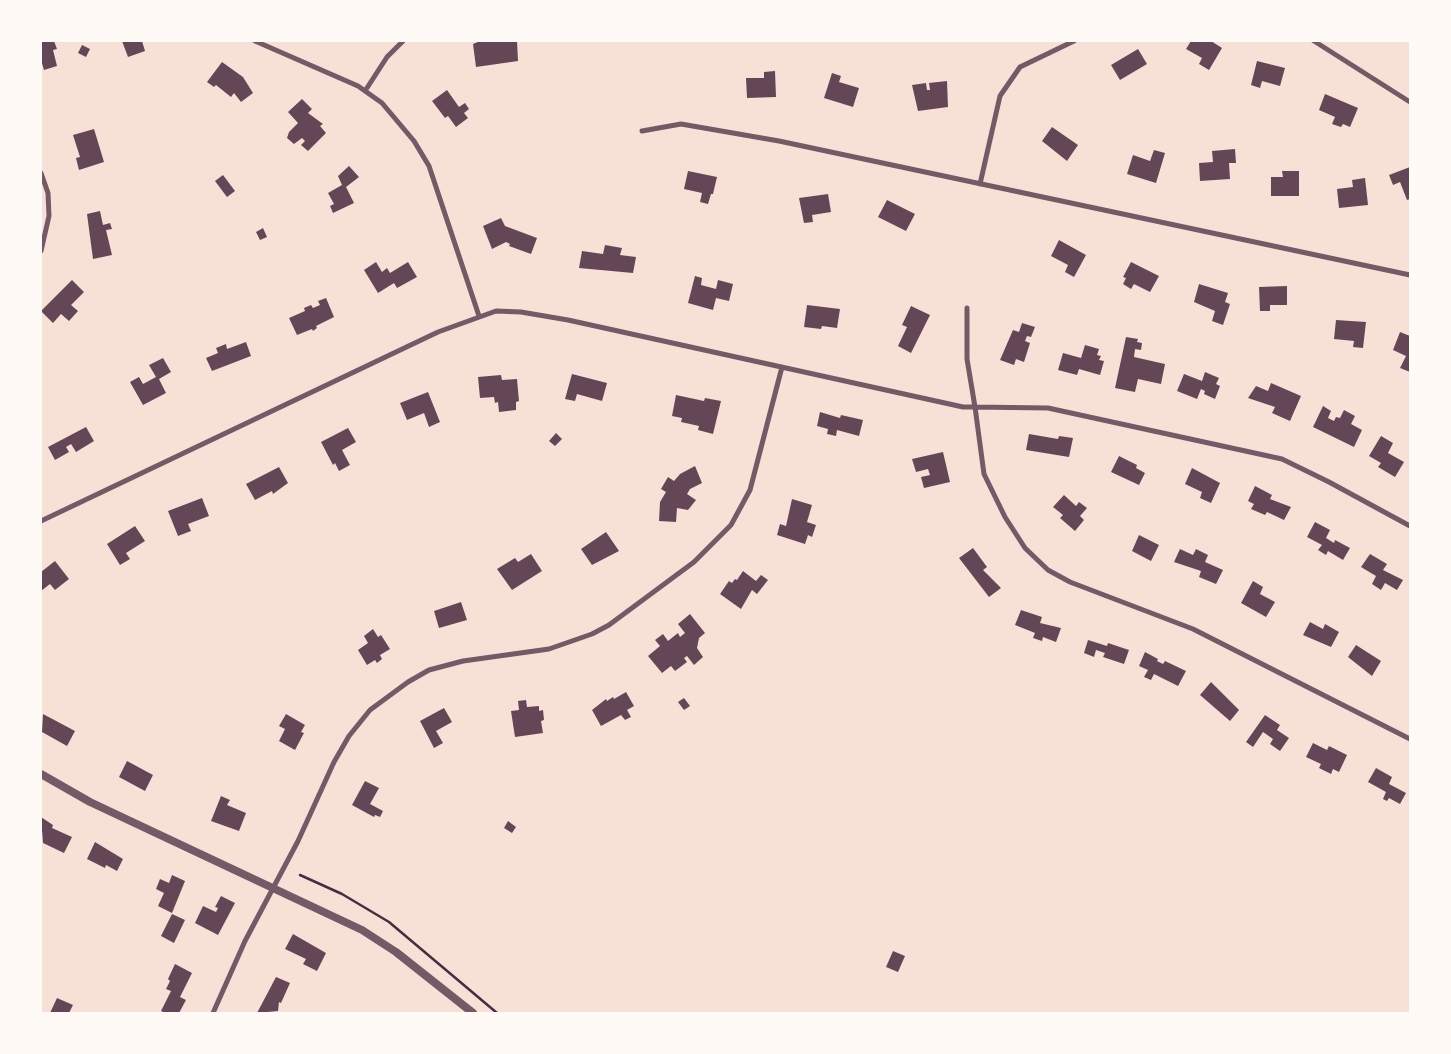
<!DOCTYPE html>
<style>
body{margin:0}
#map{position:relative;width:1451px;height:1054px;overflow:hidden;background:#f7e1d7;font-family:"Noto Sans",sans-serif}
canvas{display:block}
.frame{position:absolute;inset:0;border:42px solid #fffaf5;pointer-events:none}
</style>
<div id="map">
<canvas width="1451" height="1054"></canvas>
<div class="frame"></div>
</div>
<script>
const c = document.querySelector('canvas').getContext('2d');
c.lineJoin = 'round';
function fill(path, color) { c.fillStyle = color; c.fill(path, 'evenodd'); }
const shape = rows => new Path2D(rows.map(r => 'M' + r).join(''));
function trace(path, color, width, dash) { c.strokeStyle = color; c.lineWidth = width; c.lineCap = dash ? 'butt' : 'round'; c.setLineDash(dash || []); c.stroke(path); }
const building = shape([
 [41,41,54,41,57,49,53,50,57,66,44,70,41,60],
 [122,41,142,41,145,51,128,57],
 [480,41,517,41,518,61,476,67,473,44],
 [1191,41,1211,41,1222,48,1209,70,1199,64,1202,58,1186,49],
 [82,45,90,49,86,57,78,53],
 [1138,49,1147,64,1120,80,1111,65],
 [1257,61,1285,68,1280,86,1262,81,1260,88,1251,85],
 [222,62,243,77,253,93,241,102,234,93,231,97,216,85,214,87,207,82],
 [775,71,776,97,747,98,746,78,764,78,764,72],
 [832,73,841,76,839,82,859,88,853,107,824,98],
 [947,81,948,107,918,111,912,85,926,83,927,90,930,90,929,83],
 [447,90,459,107,465,103,469,109,464,113,468,118,456,127,448,116,445,118,432,101],
 [1325,94,1358,108,1350,127,1343,124,1341,127,1332,124,1335,117,1319,110],
 [302,99,312,109,308,113,323,124,320,126,326,133,308,151,301,145,305,141,302,138,294,144,287,138,289,132,298,123,288,112],
 [1052,127,1078,145,1067,161,1042,141],
 [94,129,104,162,79,170,76,158,80,157,73,135],
 [1235,149,1236,163,1229,163,1230,179,1200,181,1199,163,1213,162,1212,151],
 [1154,150,1165,153,1156,183,1127,174,1133,155,1150,161],
 [349,166,359,177,346,187,354,203,333,213,330,206,334,204,328,193,342,185,338,176],
 [1410,167,1410,199,1407,200,1400,182,1393,185,1389,175],
 [688,171,717,177,713,194,711,194,708,204,700,202,702,193,684,189],
 [1282,171,1299,171,1299,196,1271,196,1271,177,1283,177],
 [223,175,235,191,227,197,215,181],
 [1365,178,1368,205,1339,208,1337,189,1353,187,1352,180],
 [828,194,831,212,812,215,813,222,804,223,799,198],
 [887,200,915,214,906,231,878,217],
 [100,211,103,225,110,223,112,229,106,230,112,255,93,259,87,214],
 [501,218,505,226,537,238,531,254,509,246,510,244,506,242,492,249,483,226],
 [263,228,267,237,260,240,256,232],
 [1059,240,1086,255,1074,277,1065,272,1068,265,1051,256],
 [605,245,622,248,620,255,636,257,633,273,579,268,582,251,603,254],
 [376,262,382,272,387,268,390,273,408,262,417,277,397,288,394,283,378,293,364,270],
 [1131,262,1159,276,1150,292,1134,284,1131,289,1123,284,1126,278,1123,277],
 [695,276,702,278,701,285,716,289,718,280,733,284,729,301,716,298,713,310,688,303],
 [72,280,84,292,71,305,78,311,69,321,61,314,53,323,41,311],
 [1199,284,1228,293,1225,302,1230,304,1223,325,1212,321,1215,311,1194,302],
 [1287,286,1287,305,1270,305,1270,311,1260,311,1259,287],
 [326,298,334,317,316,326,317,328,313,331,312,329,297,335,289,318,305,311,304,308,311,305,313,308,320,305,318,301],
 [807,305,840,309,837,328,822,326,821,329,804,327],
 [911,306,930,315,911,353,898,346,907,327,902,325],
 [1336,320,1366,322,1363,348,1353,347,1354,341,1334,339],
 [1022,323,1035,327,1031,337,1027,336,1025,341,1030,343,1024,362,1016,359,1014,365,1000,360,1013,330,1019,332],
 [1400,332,1410,336,1410,372,1400,368,1406,356,1393,350],
 [1126,337,1138,339,1137,342,1142,343,1141,350,1135,349,1134,357,1165,364,1161,384,1138,379,1135,392,1115,388],
 [246,342,251,356,212,371,206,358,218,353,216,348,226,344,227,349],
 [1085,345,1099,349,1097,355,1101,356,1099,360,1104,361,1100,375,1079,369,1077,375,1058,370,1063,353,1081,358],
 [163,358,171,372,159,379,166,393,143,405,130,382,139,377,143,384,156,377,149,365],
 [1205,372,1219,378,1216,384,1220,386,1215,399,1204,394,1205,391,1201,389,1197,399,1177,391,1184,374,1202,381],
 [572,374,607,383,602,401,577,394,575,401,565,399],
 [501,375,502,380,517,379,519,401,516,402,516,410,499,412,498,402,495,403,494,397,480,398,478,377],
 [1271,383,1301,396,1290,421,1272,413,1275,407,1248,398,1256,386,1268,391],
 [428,392,440,422,429,427,424,413,407,420,400,403],
 [676,395,704,401,705,398,721,401,713,434,698,430,699,426,681,422,682,418,672,416],
 [1323,406,1331,411,1328,418,1334,421,1336,417,1340,418,1344,410,1355,416,1351,424,1362,430,1354,447,1313,427],
 [820,412,840,418,841,415,863,420,859,436,837,430,836,436,827,434,828,429,817,426],
 [86,427,94,441,76,452,71,444,66,447,69,452,55,460,48,447],
 [348,428,356,442,342,450,350,465,339,471,335,463,333,465,321,442],
 [556,433,562,439,555,446,549,441],
 [1029,434,1058,439,1059,436,1073,438,1069,457,1026,450],
 [1381,436,1393,443,1388,453,1404,462,1395,477,1378,467,1381,463,1369,456],
 [943,452,950,482,924,488,921,477,930,475,928,469,916,472,912,459],
 [1119,456,1137,465,1136,468,1145,473,1139,485,1111,472],
 [695,466,702,483,690,489,687,494,696,500,688,510,677,508,676,522,659,521,660,502,666,492,661,489,668,477,674,481,680,474],
 [279,467,288,483,273,494,272,491,255,500,246,484],
 [1192,468,1220,483,1211,503,1200,498,1202,492,1185,484],
 [1255,486,1272,495,1270,499,1291,507,1284,520,1267,512,1265,515,1251,509,1254,504,1248,501],
 [1064,495,1076,506,1079,502,1087,508,1080,516,1084,520,1075,531,1060,518,1063,515,1053,507],
 [202,498,209,516,188,524,191,531,178,536,168,511],
 [792,499,812,505,807,522,816,525,812,537,808,535,805,544,777,535,780,524,786,526],
 [1315,522,1330,530,1326,538,1334,543,1335,540,1350,548,1343,560,1328,551,1326,555,1318,550,1322,545,1307,537],
 [135,526,145,541,126,553,130,559,120,565,107,544],
 [606,532,619,551,592,565,581,549],
 [1139,535,1159,545,1151,561,1132,551],
 [973,548,987,567,983,570,1001,588,989,597,959,558],
 [1180,549,1193,555,1196,549,1208,555,1205,562,1223,570,1216,584,1199,577,1201,571,1174,562],
 [531,554,542,571,512,590,497,569,515,558,518,562],
 [1370,554,1387,564,1383,570,1403,580,1397,590,1385,583,1381,590,1372,584,1376,576,1361,567],
 [55,561,69,579,55,590,50,584,41,591,41,572],
 [743,571,756,581,761,575,768,580,757,594,752,590,741,609,720,594,729,581,732,583,735,579,737,580],
 [1253,581,1263,587,1260,594,1275,602,1266,617,1241,603],
 [461,602,467,620,439,628,434,611],
 [1021,610,1042,617,1040,623,1061,628,1056,642,1043,637,1042,641,1033,638,1035,633,1015,625],
 [690,614,705,633,699,638,697,648,703,657,694,665,687,656,684,658,687,662,675,671,671,666,662,673,648,656,660,646,655,640,663,634,668,641,678,633,680,637,685,633,678,624],
 [1310,622,1323,629,1325,624,1339,632,1331,647,1303,635],
 [373,629,378,637,381,635,390,649,380,655,382,659,377,663,375,660,367,665,358,650,368,643,364,636],
 [1088,640,1107,646,1108,643,1129,650,1124,664,1103,657,1105,653,1096,650,1094,657,1084,653],
 [1356,645,1381,661,1372,676,1348,657],
 [1145,652,1158,659,1157,661,1163,664,1165,661,1186,671,1178,686,1154,674,1151,680,1144,677,1148,670,1139,666],
 [1211,682,1239,710,1230,721,1200,695],
 [626,692,634,706,627,710,631,717,625,720,621,715,601,726,592,710,606,699,607,701,613,697,614,699],
 [684,698,690,706,684,710,678,702],
 [526,700,527,707,539,706,539,711,543,710,544,720,541,721,543,733,515,737,511,711,519,710,518,701],
 [444,708,452,722,436,731,443,743,434,748,420,721],
 [43,714,75,731,67,746,42,732],
 [286,714,305,725,301,732,304,733,295,750,279,741,285,729,279,726],
 [1265,715,1280,725,1277,730,1289,738,1280,751,1270,744,1273,739,1263,732,1253,747,1246,742],
 [1313,743,1327,750,1329,746,1347,755,1339,772,1333,769,1331,774,1319,768,1321,764,1306,757],
 [127,761,153,775,145,791,119,777],
 [1376,768,1392,777,1389,784,1406,793,1400,804,1389,798,1387,801,1383,799,1386,792,1368,782],
 [365,781,379,788,370,804,383,811,380,817,375,815,374,817,352,805],
 [221,796,230,800,227,805,246,813,239,831,211,821],
 [41,817,53,825,52,828,72,837,64,853,43,843],
 [508,821,516,827,512,833,504,828],
 [95,842,123,859,117,871,106,865,105,868,87,859],
 [172,875,185,881,172,913,158,906,164,893,156,889,160,879,169,883],
 [221,896,235,903,218,935,195,923,203,906,216,912,218,908,215,907],
 [172,914,185,920,174,943,161,936],
 [293,934,326,953,317,971,303,964,306,959,285,949],
 [893,951,905,956,898,972,886,967],
 [175,964,192,973,180,997,186,1000,179,1013,165,1013,161,1011,171,991,166,989,170,981,168,979],
 [276,977,290,983,281,1003,279,1002,278,1011,257,1013],
 [57,998,73,1005,69,1013,50,1013]
]);
const path = shape([
 [300,875,342,894,389,922,497,1013]
]);
const minor = shape([
 [255,41,358,86,382,103,414,141,429,166,479,316],
 [1314,41,1410,102],
 [365,91,387,57,403,41],
 [642,131,681,124,779,141,1410,275],
 [41,173,48,193,49,216,41,251],
 [980,184,1000,96,1020,67,1074,41],
 [41,521,438,332,496,311,521,312,568,320,963,407,975,407,967,359,967,308],
 [1410,526,1329,482,1282,459,1048,408,975,407,984,474,1005,517,1025,548,1048,570,1070,582,1193,629,1410,739],
 [213,1013,245,941,298,841,334,762,349,736,370,710,408,682,429,670,463,661,549,649,592,634,609,625,694,562,731,525,750,490,782,367]
]);
const tertiary = shape([
 [41,774,90,802,362,930,396,952,473,1013]
]);
fill(building, '#644757');
trace(path, '#4a2c40', 2.5);
trace(minor, '#755966', 5);
trace(tertiary, '#755966', 8);
</script>
